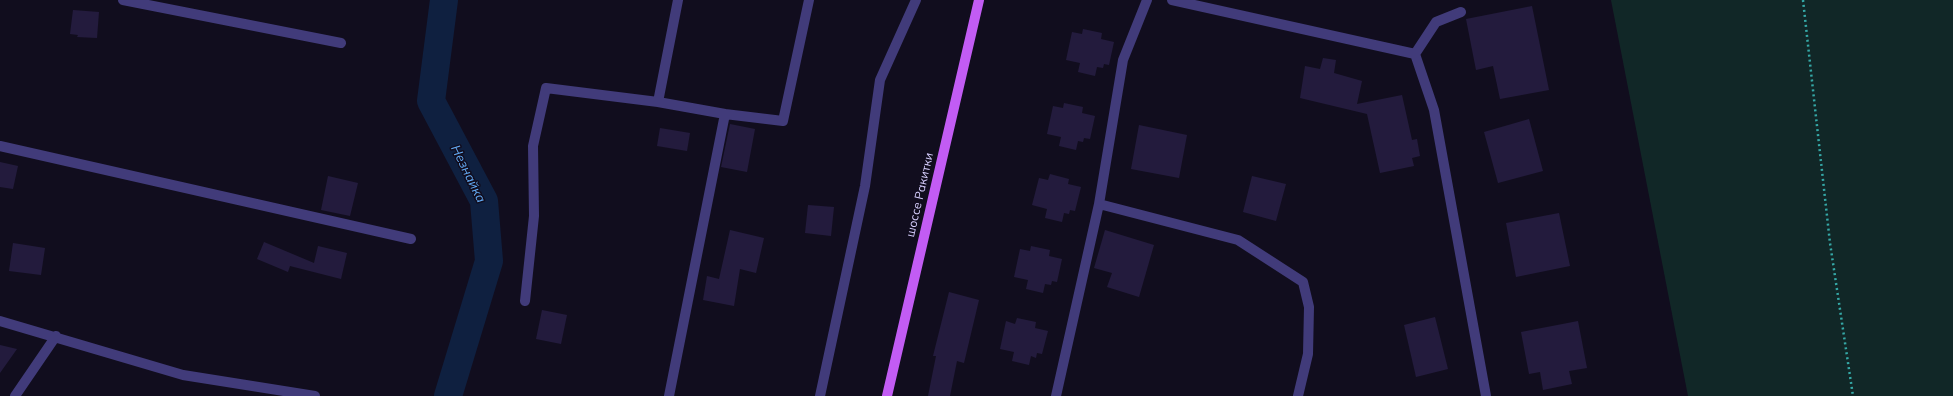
<!DOCTYPE html>
<meta charset="utf-8">
<style>
body{margin:0}
canvas{display:block;background:#110d1e}
</style>
<canvas width="1953" height="396"></canvas>
<script>
const c = document.querySelector('canvas').getContext('2d');
c.lineJoin = 'round';
function fill(path, color) { c.fillStyle = color; c.fill(path, 'evenodd'); }
const shape = rows => new Path2D(rows.map(r => 'M' + r).join(''));
function trace(path, color, width, dash) { c.strokeStyle = color; c.lineWidth = width; c.lineCap = dash ? 'butt' : 'round'; c.setLineDash(dash || []); c.stroke(path); }
function drawText(font, color, halo, rows, align = 'center') {
  c.font = font + ' Mulish,sans-serif'; c.lineWidth = 3; c.setLineDash([]); c.textBaseline = 'middle'; c.strokeStyle = halo; c.fillStyle = color; for (const [text, x, y, turn = 0] of rows) {
    c.save(); c.translate(x, y); c.rotate((+turn || 0) * Math.PI / 180); c.textAlign = isNaN(turn) ? turn : align; if (halo) c.strokeText(text, 0, 0); c.fillText(text, 0, 0); c.restore();
  }
}
const green = shape([
 [1611,0,1953,0,1953,396,1688,396]
]);
const river = shape([
 [444,0,431,101,484,201,489,261,448,396]
]);
const building = shape([
 [1532,6,1549,90,1500,99,1493,66,1476,70,1466,19],
 [73,10,99,12,97,38,77,37,78,35,70,34],
 [1083,29,1102,33,1101,39,1114,42,1109,65,1104,64,1103,68,1097,67,1095,76,1078,72,1080,63,1066,60,1072,32,1082,34],
 [1323,58,1336,60,1334,73,1362,81,1357,104,1402,95,1412,140,1417,139,1420,156,1412,158,1414,166,1380,173,1367,114,1300,98,1305,66,1320,69],
 [1064,103,1083,107,1082,113,1095,116,1090,139,1084,138,1083,142,1078,141,1076,150,1059,146,1061,137,1047,134,1053,106,1063,108],
 [1529,119,1543,171,1498,183,1484,132],
 [730,124,755,129,747,172,721,167],
 [1139,125,1187,135,1179,178,1131,169],
 [660,128,690,133,687,151,657,146],
 [0,162,18,166,13,189,0,187],
 [1050,174,1069,179,1068,184,1081,187,1075,211,1070,210,1069,214,1064,213,1062,222,1045,218,1047,209,1032,205,1039,178,1048,180],
 [328,176,358,183,350,216,321,210],
 [1252,176,1286,184,1276,221,1243,212],
 [808,205,834,207,831,236,805,233],
 [1559,213,1570,266,1516,277,1506,223],
 [730,230,764,238,756,273,740,269,734,306,703,300,707,276,719,279],
 [1105,230,1154,245,1139,297,1107,287,1112,273,1094,268],
 [264,242,314,263,318,246,347,253,341,279,290,266,288,272,257,259],
 [13,243,45,248,41,275,9,271],
 [1031,246,1050,250,1049,256,1062,259,1057,282,1052,281,1051,285,1045,284,1043,293,1026,289,1028,280,1014,277,1020,249,1030,251],
 [949,292,979,300,964,363,957,361,950,396,928,396,936,356,933,356],
 [542,310,567,315,561,344,536,339],
 [1435,317,1448,369,1416,377,1404,325],
 [1017,318,1036,322,1035,328,1048,331,1042,354,1037,353,1036,358,1031,356,1029,365,1012,361,1014,352,1000,349,1006,321,1015,324],
 [1578,321,1587,368,1569,371,1572,384,1543,390,1540,372,1529,374,1521,332],
 [0,345,17,349,0,373]
]);
const path = shape([
 [1803,0,1830,243,1853,396]
]);
const minor = shape([
 [123,0,341,43],
 [1172,0,1415,54,1436,22,1461,12],
 [1415,54,1434,110,1486,396],
 [658,102,678,0],
 [0,146,411,239],
 [1099,204,1238,240,1303,282,1309,307,1308,354,1298,396],
 [525,301,534,216,533,146,546,88,658,102,725,114,783,121,809,0],
 [0,321,183,375,315,396],
 [15,396,56,336],
 [669,396,725,114],
 [820,396,865,186,880,80,916,0],
 [1056,396,1099,204,1123,60,1147,0]
]);
const major = shape([
 [887,396,979,0]
]);
const streetNames = [
 ["шоссе Ракитки",920,195,-77]
];
const waterNames = [
 ["Незнайка",468,174,64]
];
fill(green, '#112727');
trace(river, '#0f2040', 28);
fill(building, '#231b3d');
trace(path, '#35a8a6', 2.5, [2, 3]);
trace(minor, '#413b7a', 10);
trace(major, '#c25cf4', 10);
drawText('12px', '#d5cdfc', '#110d1e', streetNames);
drawText('italic 13px', '#63aaf4', '#110d1e', waterNames);
</script>
